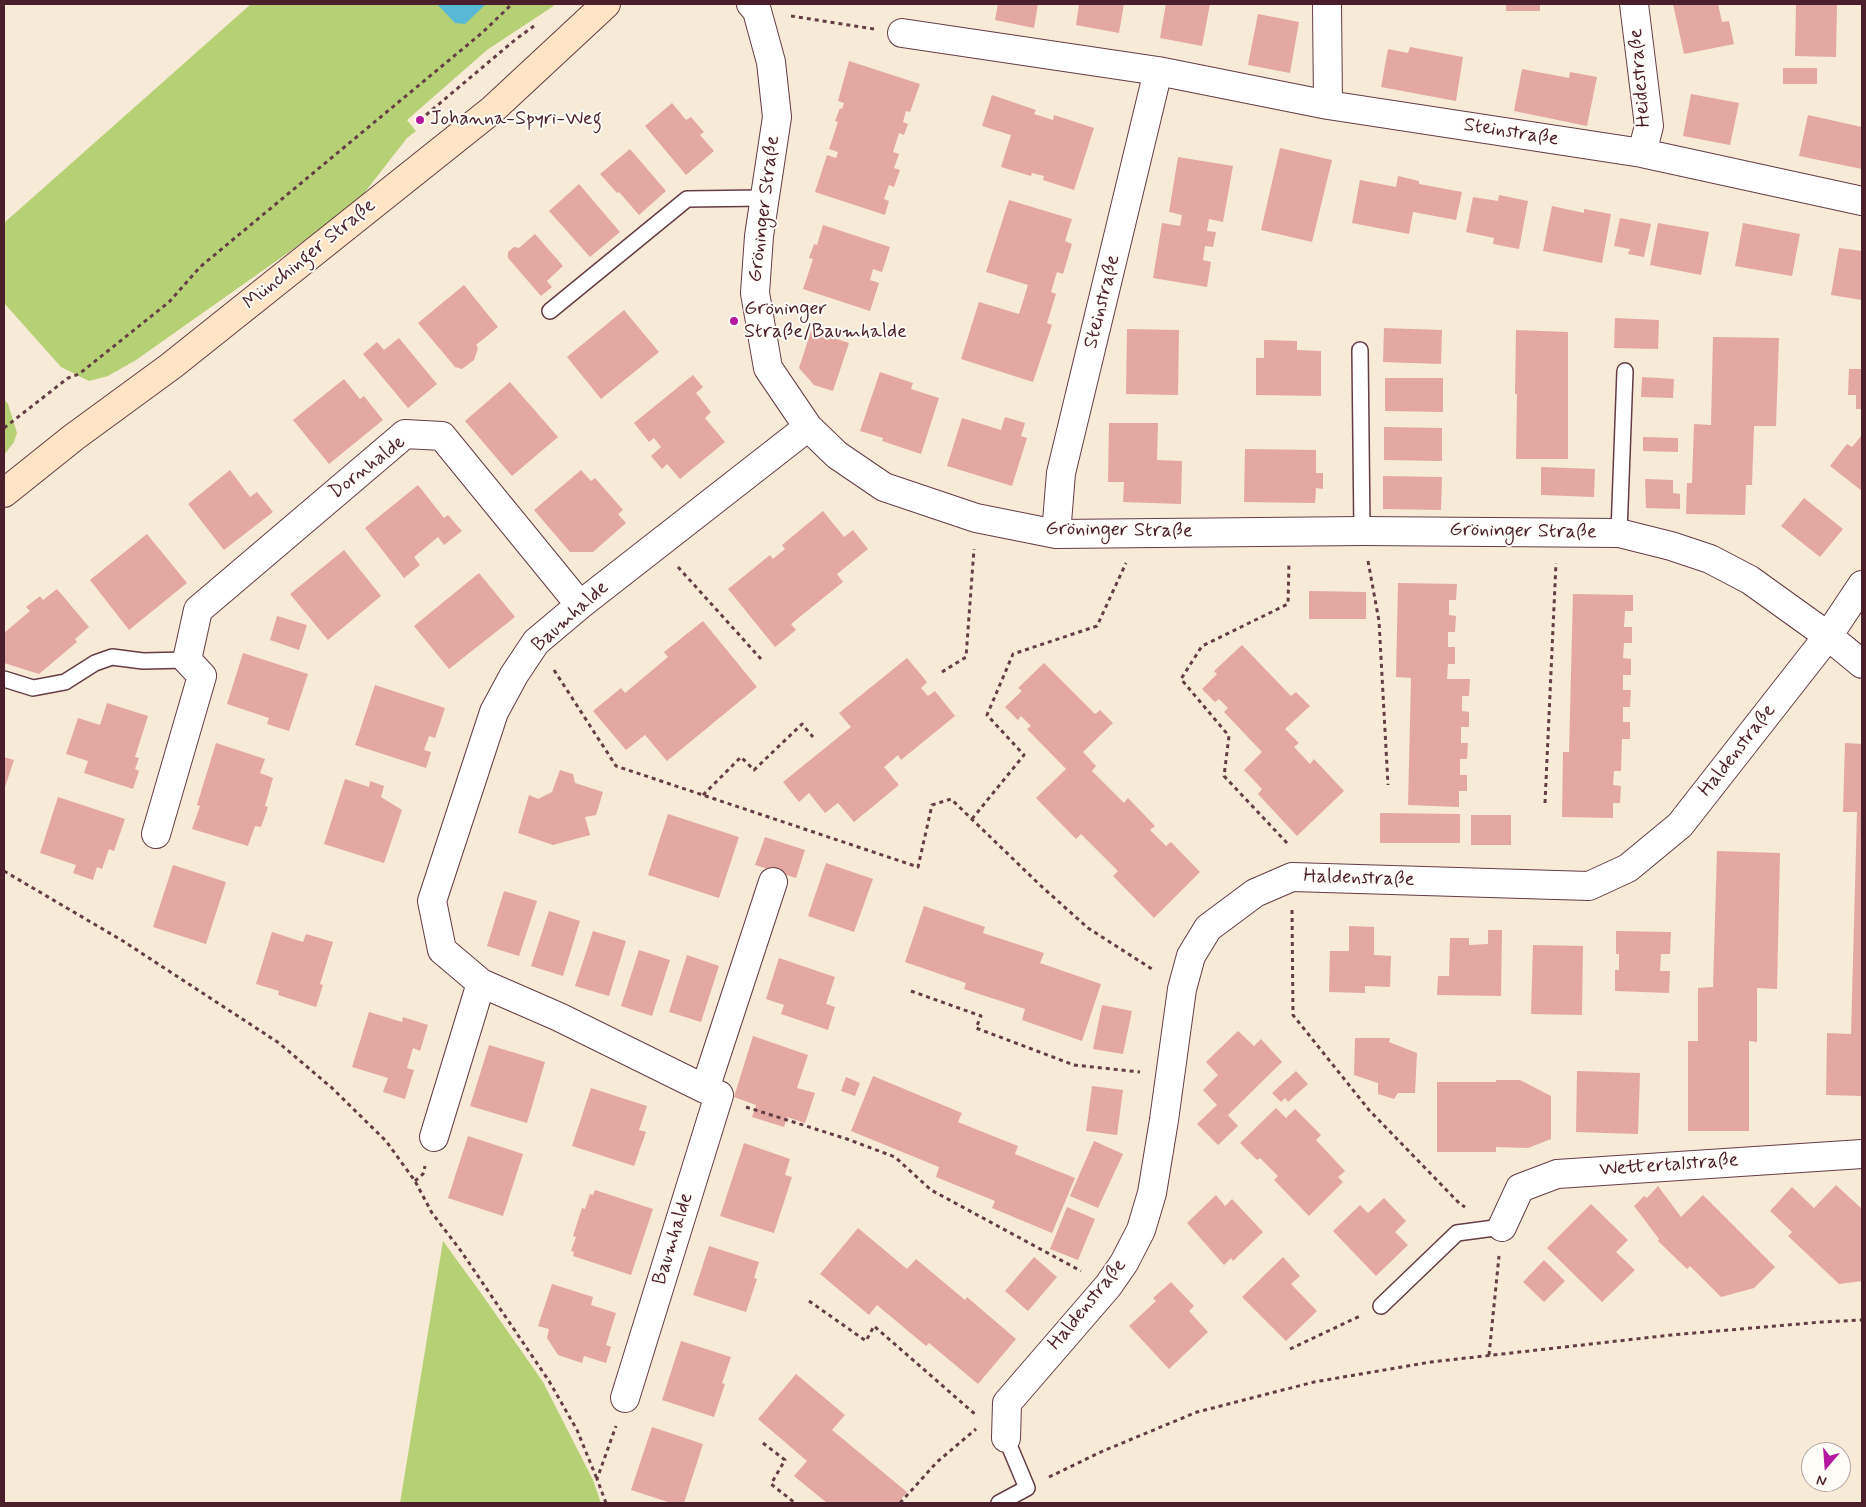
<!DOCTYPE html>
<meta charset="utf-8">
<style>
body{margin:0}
#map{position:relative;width:1866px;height:1507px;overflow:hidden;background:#f7ead6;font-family:Mynerve,sans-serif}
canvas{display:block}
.frame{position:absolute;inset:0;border:5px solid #4a1f2b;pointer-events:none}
.north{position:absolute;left:1801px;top:1442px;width:50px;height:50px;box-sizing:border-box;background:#fdfcf7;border:1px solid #b5a4a5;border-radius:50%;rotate:198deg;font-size:14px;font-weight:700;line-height:20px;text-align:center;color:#4a1f2b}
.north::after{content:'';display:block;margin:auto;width:18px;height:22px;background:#b5179e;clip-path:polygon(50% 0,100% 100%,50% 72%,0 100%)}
</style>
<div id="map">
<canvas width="1866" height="1507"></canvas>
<div class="frame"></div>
<div class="north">N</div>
</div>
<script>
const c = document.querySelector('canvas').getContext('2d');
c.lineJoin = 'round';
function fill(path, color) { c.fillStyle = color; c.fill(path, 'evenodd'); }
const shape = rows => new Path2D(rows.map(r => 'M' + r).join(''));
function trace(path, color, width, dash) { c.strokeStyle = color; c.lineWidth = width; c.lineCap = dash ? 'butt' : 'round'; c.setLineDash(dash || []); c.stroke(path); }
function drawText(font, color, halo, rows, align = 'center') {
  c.font = font + ' Mynerve,sans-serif'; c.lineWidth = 4; c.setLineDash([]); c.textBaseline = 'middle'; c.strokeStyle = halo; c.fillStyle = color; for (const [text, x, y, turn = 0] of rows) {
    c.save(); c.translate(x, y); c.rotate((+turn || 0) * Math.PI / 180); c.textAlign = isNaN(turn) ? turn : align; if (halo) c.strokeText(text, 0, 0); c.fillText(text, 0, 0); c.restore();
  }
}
const green = shape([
 [251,4,555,4,552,7,487,50,407,120,416,131,407,138,358,201,289,252,136,360,108,376,89,381,61,367,4,303,4,223],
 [4,399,8,404,17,433,14,442,4,455],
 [443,1241,483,1296,543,1382,593,1480,601,1503,400,1503]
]);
const water = shape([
 [437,4,486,4,465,24,455,23]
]);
const building = shape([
 [998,4,1038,4,1034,28,995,20],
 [1079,4,1124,4,1119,33,1076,25],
 [1166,4,1210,4,1202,46,1160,38],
 [1506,4,1540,4,1540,11,1506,11],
 [1673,4,1718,4,1722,22,1729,21,1734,44,1684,54],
 [1796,4,1837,4,1836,57,1795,56],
 [1258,14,1299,22,1290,73,1248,65],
 [1410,47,1463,57,1456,101,1381,87,1388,49,1408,53],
 [849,61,920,84,910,112,906,111,903,122,908,124,904,135,899,133,893,152,899,154,894,168,900,170,894,187,889,185,884,199,889,201,885,215,815,192,827,155,836,158,838,152,829,149,838,122,835,121,840,108,842,109,844,103,838,101],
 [1783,68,1817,68,1817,84,1783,84],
 [1522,69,1569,78,1570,72,1597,77,1587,126,1514,111],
 [1691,94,1739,103,1730,145,1683,136],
 [992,95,1036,110,1034,114,1053,120,1054,115,1094,128,1074,190,1043,180,1044,176,1032,173,1031,176,1001,167,1011,135,982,126],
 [672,103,686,120,691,117,704,132,700,135,714,151,686,175,645,126],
 [1808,115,1862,127,1862,169,1799,156],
 [1280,148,1332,160,1312,242,1261,230],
 [630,149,666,191,639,215,619,192,617,193,600,174],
 [1178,157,1233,166,1223,222,1209,219,1207,231,1216,232,1213,247,1205,246,1203,260,1211,262,1207,287,1153,278,1162,223,1180,226,1182,215,1169,212],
 [1398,176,1419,181,1419,184,1462,192,1456,220,1413,212,1409,234,1352,223,1360,180,1396,187],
 [579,184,620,232,590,257,549,211],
 [1499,195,1528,201,1519,249,1493,244,1494,238,1466,232,1473,197,1498,201],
 [1009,200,1072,219,1065,241,1072,244,1063,274,1057,272,1051,292,1056,294,1047,323,1052,325,1033,382,961,359,979,302,1019,314,1028,285,986,272],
 [1552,206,1584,213,1584,209,1611,214,1602,263,1543,251],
 [1620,218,1651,224,1644,257,1628,254,1630,249,1614,246],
 [1658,223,1709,232,1701,275,1650,265],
 [1743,223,1800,234,1792,276,1735,266],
 [823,225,890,247,882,272,873,269,870,280,879,283,870,311,803,289,813,259,809,258,814,244,817,245],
 [535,234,563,266,547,281,552,287,541,296,508,258,508,252,514,247,519,248],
 [1839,248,1862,251,1862,300,1831,295],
 [464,285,498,327,476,345,478,348,474,360,462,369,455,367,418,323],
 [624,310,659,352,601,399,567,357],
 [1615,318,1659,320,1658,349,1614,348],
 [1384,328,1442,330,1441,364,1383,362],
 [1127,329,1179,330,1178,395,1126,394],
 [1516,330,1568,332,1568,459,1516,459,1517,394,1515,394],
 [811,331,849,343,833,391,814,385,799,368],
 [1713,337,1779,338,1776,426,1754,426,1752,485,1746,485,1745,515,1686,514,1687,483,1692,483,1694,424,1711,425],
 [399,338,437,384,408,408,363,354,377,342,384,350],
 [1264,340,1297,341,1297,350,1321,351,1321,396,1256,395,1256,358,1264,358],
 [1849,369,1862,369,1862,409,1856,409,1856,395,1848,395],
 [880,372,913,383,911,389,939,398,921,454,882,441,883,438,860,431],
 [693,375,703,387,696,393,711,412,705,418,725,442,680,479,667,464,662,469,651,456,661,447,654,438,649,442,634,423],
 [1642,377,1674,379,1673,398,1641,397],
 [1385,378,1443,378,1443,412,1385,411],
 [344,379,360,399,364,396,383,420,329,464,293,420],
 [510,382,558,437,512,476,465,421],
 [1005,417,1025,423,1021,436,1027,438,1012,486,947,466,962,418,1001,430],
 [1109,423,1158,423,1157,460,1182,461,1181,504,1123,502,1124,482,1108,482],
 [1384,427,1442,428,1442,461,1384,460],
 [1862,435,1862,491,1830,466,1847,444,1852,447],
 [1643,437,1678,438,1678,452,1643,451],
 [1245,449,1316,450,1316,473,1323,473,1323,489,1316,488,1315,503,1244,502],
 [1541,467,1595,469,1594,497,1541,495],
 [230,470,250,497,257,492,273,512,224,550,188,504],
 [581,470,591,481,595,478,623,510,618,514,626,523,593,552,570,552,534,510],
 [1383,476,1442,477,1441,510,1383,509],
 [1645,479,1673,480,1673,493,1680,494,1680,509,1646,508],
 [418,485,444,518,448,515,462,531,444,545,438,537,414,557,420,565,404,578,365,528],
 [1804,498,1843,529,1820,557,1781,526],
 [823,511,844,537,853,530,868,549,837,574,843,582,791,624,796,630,775,647,728,589,770,555,773,559,785,549,782,545],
 [147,534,187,583,129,630,90,580],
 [344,550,381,596,328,640,290,594],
 [479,573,515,617,449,669,414,626],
 [1398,583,1457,584,1456,600,1449,600,1449,615,1456,616,1455,632,1448,632,1448,647,1455,647,1455,664,1448,664,1447,679,1470,679,1469,696,1462,696,1462,711,1469,712,1469,727,1461,727,1461,743,1468,743,1467,759,1460,759,1460,775,1467,775,1467,791,1459,791,1459,807,1408,805,1411,678,1396,677],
 [57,589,89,627,75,639,77,642,39,674,4,663,4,633,30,611,26,607,40,596,43,600],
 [1309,591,1366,592,1366,619,1309,619],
 [1573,594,1633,595,1633,611,1625,611,1624,627,1632,627,1632,643,1624,643,1623,658,1631,659,1631,675,1623,675,1623,690,1631,690,1630,707,1623,707,1623,722,1630,722,1630,739,1622,739,1621,771,1614,771,1613,785,1621,786,1620,803,1613,803,1613,818,1562,817,1563,752,1569,752],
 [277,616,307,625,299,650,270,640],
 [703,621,757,687,667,761,645,735,626,750,593,711,621,688,625,693,668,657,664,652],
 [1242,645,1291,696,1296,692,1310,706,1285,729,1299,743,1294,747,1310,764,1314,759,1344,791,1297,836,1258,794,1262,789,1244,770,1262,752,1224,712,1228,708,1219,699,1215,702,1202,689,1217,674,1214,671],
 [243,653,308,674,289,731,267,724,269,718,227,704],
 [907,658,927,682,921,688,928,696,935,691,955,716,901,760,898,755,884,767,899,785,854,822,838,803,825,813,809,793,799,802,783,782,851,727,839,713],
 [1044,663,1095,714,1100,710,1113,723,1083,752,1096,766,1092,771,1124,803,1128,798,1155,826,1150,830,1166,846,1171,842,1200,872,1154,918,1113,876,1118,871,1081,834,1076,839,1036,798,1066,769,1027,729,1031,726,1021,716,1018,720,1005,707,1022,691,1018,688],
 [375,685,445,708,435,738,429,736,424,750,431,752,426,768,355,745],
 [107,703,148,716,135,757,139,758,135,769,139,771,133,789,84,773,88,761,66,754,78,718,100,725],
 [216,743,265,759,260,773,273,778,265,806,268,807,261,827,255,826,248,846,192,829,200,806,197,805],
 [1845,743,1862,744,1862,1096,1826,1095,1827,1033,1851,1034,1857,812,1843,812],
 [4,757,14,760,4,790],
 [560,770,573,774,575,783,603,792,596,815,585,817,590,835,553,845,518,833,529,795,538,799,552,792],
 [345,779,369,787,370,781,384,786,381,797,402,810,384,863,324,844],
 [58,797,125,819,114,851,109,849,102,869,97,867,93,880,73,873,76,865,40,853],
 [1380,813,1460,814,1460,843,1380,843],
 [668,814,739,837,719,898,648,875],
 [1471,815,1511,815,1511,845,1471,845],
 [765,837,805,850,796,878,755,865],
 [1717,851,1780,853,1777,989,1757,988,1757,1042,1749,1041,1749,1131,1688,1131,1688,1041,1698,1041,1698,988,1713,987],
 [826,863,873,879,854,932,808,916],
 [173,865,226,882,206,944,153,927],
 [504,891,537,901,519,956,487,946],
 [924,906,985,927,983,933,1044,953,1040,963,1101,984,1082,1041,1022,1020,1025,1009,964,989,966,983,905,962],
 [549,911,580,921,563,976,531,966],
 [1349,926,1374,927,1374,955,1391,956,1390,987,1365,986,1365,993,1329,992,1330,951,1349,951],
 [1488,930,1502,930,1501,996,1437,995,1438,976,1449,976,1450,938,1469,938,1469,945,1488,944],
 [593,931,626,941,609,996,575,986],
 [1616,931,1671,932,1670,954,1661,954,1660,971,1670,971,1669,993,1615,991,1615,970,1619,970,1619,954,1616,954],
 [272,932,303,942,306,934,333,942,320,984,323,985,316,1007,278,995,279,991,256,984],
 [1533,945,1583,946,1582,1015,1531,1014],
 [639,950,670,960,652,1016,621,1006],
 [687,955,719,966,701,1022,669,1012],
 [779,958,835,977,826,1004,835,1007,828,1030,781,1014,784,1005,766,999],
 [1102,1005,1132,1011,1123,1054,1093,1049],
 [369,1012,402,1022,403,1017,428,1025,420,1051,413,1048,407,1068,414,1070,405,1099,383,1092,388,1078,352,1067],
 [1238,1031,1254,1046,1261,1039,1282,1062,1228,1115,1238,1126,1218,1145,1197,1124,1217,1105,1203,1090,1218,1075,1206,1062],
 [753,1036,808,1055,797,1088,815,1093,805,1123,787,1117,784,1127,752,1117,756,1105,734,1097],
 [1355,1038,1390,1038,1389,1042,1417,1053,1415,1093,1398,1093,1394,1099,1378,1094,1378,1083,1354,1075],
 [489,1045,545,1062,527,1123,470,1106],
 [1296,1071,1308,1084,1288,1102,1285,1098,1281,1102,1272,1093],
 [1577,1071,1640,1073,1638,1134,1576,1132],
 [873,1076,962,1113,958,1122,1018,1146,1015,1154,1075,1178,1052,1233,992,1208,995,1201,936,1177,939,1167,851,1131],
 [846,1077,860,1083,855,1096,841,1091],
 [1496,1080,1520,1080,1551,1096,1551,1139,1528,1148,1496,1147,1496,1152,1437,1152,1437,1082,1496,1082],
 [1092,1086,1123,1090,1117,1135,1086,1131],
 [591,1088,647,1106,639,1130,646,1132,634,1166,572,1146],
 [1276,1108,1286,1118,1295,1109,1321,1135,1316,1140,1345,1171,1338,1177,1343,1182,1309,1216,1274,1180,1278,1176,1260,1158,1257,1160,1240,1143],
 [468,1136,523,1154,503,1216,448,1198],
 [1094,1141,1123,1154,1098,1208,1070,1196],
 [744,1143,790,1159,785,1175,792,1177,774,1233,720,1216],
 [1836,1185,1862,1209,1862,1281,1839,1284,1788,1236,1792,1232,1770,1211,1792,1187,1814,1208],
 [1658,1186,1681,1217,1703,1195,1775,1267,1754,1288,1721,1297,1690,1266,1687,1269,1658,1241,1659,1239,1634,1206,1644,1196,1647,1198],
 [595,1190,653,1209,631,1275,573,1256,574,1252,571,1251,576,1237,573,1236,582,1208,585,1209,590,1194,593,1195],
 [1216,1195,1225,1206,1232,1199,1263,1232,1233,1261,1231,1258,1224,1265,1187,1223],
 [1384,1198,1406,1221,1395,1232,1408,1245,1376,1276,1333,1231,1360,1205,1368,1213],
 [1591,1204,1628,1240,1616,1252,1635,1270,1602,1302,1547,1248],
 [1067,1207,1095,1219,1078,1260,1050,1249],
 [858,1228,907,1269,916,1259,965,1300,967,1297,1016,1339,978,1384,929,1343,926,1346,877,1305,869,1315,820,1274],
 [709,1246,759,1262,754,1278,757,1279,746,1312,693,1295],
 [1034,1257,1057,1277,1028,1311,1005,1291],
 [1283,1257,1300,1276,1291,1284,1317,1311,1286,1341,1242,1297],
 [1544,1260,1565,1281,1544,1302,1523,1282],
 [1171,1282,1194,1306,1189,1311,1208,1332,1169,1369,1129,1326,1156,1301,1153,1298],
 [552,1284,593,1297,591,1305,616,1313,606,1345,611,1347,606,1363,584,1356,582,1363,558,1355,547,1338,549,1329,538,1326],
 [681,1341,731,1357,722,1383,725,1384,714,1417,662,1400],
 [796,1374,845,1415,832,1430,907,1492,898,1503,827,1503,794,1476,807,1461,758,1419],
 [652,1427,703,1444,684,1503,671,1503,631,1490]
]);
const path = shape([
 [791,16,874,29],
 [420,120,516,39,534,26],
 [4,428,68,378,79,374,169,302,200,267,483,32,512,4],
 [1368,561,1379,621,1388,785],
 [678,567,761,659],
 [554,670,616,766,918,867,932,805,951,799,1040,885,1088,928,1155,971],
 [942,672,966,657,974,549],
 [703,795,741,757,754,770,802,724,813,737],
 [1545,803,1556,563],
 [972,819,1024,755,987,715,1013,654,1097,626,1126,563],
 [1287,843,1224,776,1229,736,1181,679,1202,646,1288,604,1289,562],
 [4,871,123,941,279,1043,332,1088,386,1141,415,1181,432,1213,461,1251,549,1381,577,1430,597,1479],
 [1292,910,1293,1015,1369,1110,1460,1204,1465,1207],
 [911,991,981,1016,976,1028,1074,1065,1140,1072],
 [746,1107,847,1139,895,1157,931,1190,1081,1271],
 [415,1181,423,1174,425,1166],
 [809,1301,866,1341,874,1326,976,1415],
 [1290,1349,1360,1316],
 [1489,1355,1499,1256],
 [763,1443,785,1460,771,1484,795,1503],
 [1049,1477,1103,1451,1197,1412,1314,1382,1431,1362,1671,1335,1822,1322,1862,1320],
 [606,1503,597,1479,616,1426],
 [900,1503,937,1462,976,1429]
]);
const service = shape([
 [550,311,687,199,764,198],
 [1360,350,1362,531],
 [1619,533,1625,371],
 [4,679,33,688,65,682,95,663,112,657,143,661,187,660],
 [1381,1306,1457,1233,1502,1227],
 [999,1503,1027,1488,1006,1438]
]);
const minor = shape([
 [751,4,757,11,771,62,777,117,759,236,755,293,768,368,808,427,837,455,884,487,976,518,1056,534,1362,531,1619,533,1671,546,1710,559,1750,580,1828,636,1862,664],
 [1327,4,1328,105],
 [1634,4,1649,126,1642,153],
 [902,33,1158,71,1328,105,1642,153,1862,201],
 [1056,534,1061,473,1158,71],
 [156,834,202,676,187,660,198,610,405,434,442,436,580,605],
 [705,1089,559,1017,481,983,442,950,432,901,494,712,514,675,536,642,580,605,808,427],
 [434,1137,481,983],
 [1502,1227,1520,1188,1557,1174,1862,1154],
 [625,1398,719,1095,705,1089,773,882],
 [1006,1438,1007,1403,1108,1286,1124,1263,1141,1230,1152,1193,1164,1120,1182,989,1191,956,1208,928,1255,893,1292,877,1589,886,1628,868,1680,825,1828,636,1862,585]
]);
const secondary = shape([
 [4,493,74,437,171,366,492,110,606,4]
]);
const markers = [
 [420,120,5,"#b5179e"],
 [734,321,5,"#b5179e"]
];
const streetNames = [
 ["Heidestraße",1641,78,-95],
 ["Steinstraße",1511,133,9],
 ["Gröninger Straße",765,209,-83],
 ["Münchinger Straße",310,255,-39],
 ["Steinstraße",1103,302,-76],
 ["Dornhalde",368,468,-38],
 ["Gröninger Straße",1119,531,1],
 ["Gröninger Straße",1523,532,1],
 ["Baumhalde",571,617,-42],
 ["Haldenstraße",1738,751,-52],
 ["Haldenstraße",1359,879,2],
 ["Wettertalstraße",1669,1166,-4],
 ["Baumhalde",674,1239,-73],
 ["Haldenstraße",1088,1305,-51]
];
const poiNames = [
 ["Johanna-Spyri-Weg",430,120],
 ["Gröninger",744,310],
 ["Straße/Baumhalde",744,333]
];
fill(green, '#b6d075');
fill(water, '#57b9d6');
fill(building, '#e4a8a2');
trace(service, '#643d45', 18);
trace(minor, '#643d45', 30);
trace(secondary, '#643d45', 30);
trace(path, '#643d45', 3, [4, 4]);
trace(service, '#fff', 15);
trace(minor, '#fff', 28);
trace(secondary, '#ffe4c6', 28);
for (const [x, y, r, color] of markers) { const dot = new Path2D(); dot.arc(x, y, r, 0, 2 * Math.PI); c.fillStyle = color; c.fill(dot); trace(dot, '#fdfcf7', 2); }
drawText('20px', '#4a1f2b', '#fdfcf7', streetNames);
drawText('20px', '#4a1f2b', '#fdfcf7', poiNames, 'left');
</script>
